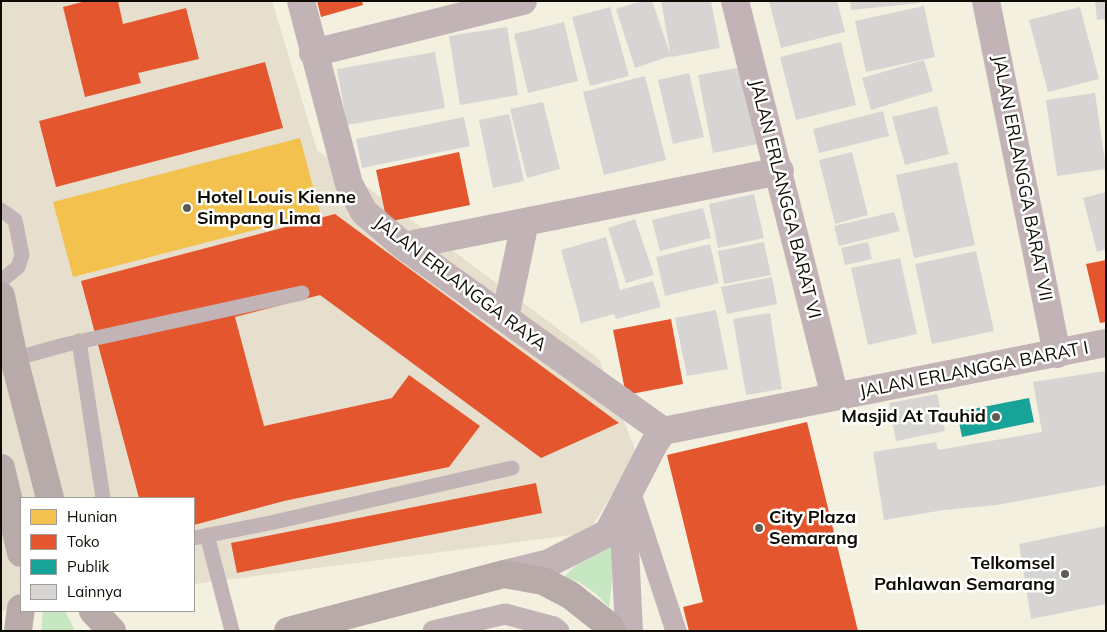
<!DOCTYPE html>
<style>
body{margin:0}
#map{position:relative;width:1107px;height:632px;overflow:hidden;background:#f4f0df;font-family:Mulish,sans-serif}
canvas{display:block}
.frame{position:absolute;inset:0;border:2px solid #0e0b03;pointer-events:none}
.legend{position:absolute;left:20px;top:497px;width:175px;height:115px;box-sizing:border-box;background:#fff;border:1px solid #9f9d9a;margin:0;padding:6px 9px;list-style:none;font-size:15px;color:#0e0b03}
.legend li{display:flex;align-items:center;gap:10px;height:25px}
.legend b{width:25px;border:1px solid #9f9d9a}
</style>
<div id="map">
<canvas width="1107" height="632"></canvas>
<div class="frame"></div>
<ul class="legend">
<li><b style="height:14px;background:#f2c14e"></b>Hunian</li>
<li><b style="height:14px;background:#e4572e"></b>Toko</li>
<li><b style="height:14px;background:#17a398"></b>Publik</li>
<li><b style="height:14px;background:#d7d5d3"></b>Lainnya</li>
</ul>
</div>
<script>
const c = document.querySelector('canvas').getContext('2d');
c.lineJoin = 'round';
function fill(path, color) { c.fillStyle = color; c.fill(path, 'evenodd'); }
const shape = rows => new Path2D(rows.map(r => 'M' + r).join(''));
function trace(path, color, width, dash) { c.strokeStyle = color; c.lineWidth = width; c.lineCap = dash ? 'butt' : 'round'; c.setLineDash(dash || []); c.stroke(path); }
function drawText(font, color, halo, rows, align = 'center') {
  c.font = font + ' Mulish,sans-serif'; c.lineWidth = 5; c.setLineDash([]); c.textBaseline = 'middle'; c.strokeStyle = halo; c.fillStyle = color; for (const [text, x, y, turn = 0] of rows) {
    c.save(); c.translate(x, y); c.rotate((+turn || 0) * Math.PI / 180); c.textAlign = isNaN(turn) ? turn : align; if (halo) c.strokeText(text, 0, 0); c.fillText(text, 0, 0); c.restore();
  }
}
const commercial = shape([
 [1,1,272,1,317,150,599,359,637,454,588,533,194,584,194,498,21,498,21,607,1,611]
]);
const green = shape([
 [614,545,612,583,609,607,596,594,579,582,564,577,576,565],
 [43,611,65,611,75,631,41,631]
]);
const homes = shape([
 [300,138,320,213,73,277,53,202]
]);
const shops = shape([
 [86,1,118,1,123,24,186,8,199,59,138,73,141,83,85,97,63,7],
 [317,1,362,1,363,5,321,17],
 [265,62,283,128,56,187,39,121],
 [459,152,470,205,387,222,376,170],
 [335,214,619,423,541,458,320,295,235,317,264,426,392,398,409,375,480,426,449,467,284,501,194,525,194,498,139,498,81,281],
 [1106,260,1106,322,1100,323,1086,264],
 [671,319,683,384,626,395,613,330],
 [807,422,858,631,689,631,683,607,703,602,667,455],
 [536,483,542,513,237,573,231,543]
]);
const public = shape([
 [1029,398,1034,422,962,437,957,412]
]);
const building = shape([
 [641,1,652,1,671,56,635,68,616,9],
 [661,1,711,1,720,48,671,57],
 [769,1,837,1,845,32,781,48],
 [850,1,920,1,920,3,851,10],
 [1095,1,1106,1,1106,19,1097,20],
 [924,6,935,57,866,72,855,21],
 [610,7,629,76,590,86,572,17],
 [1080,7,1099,79,1048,92,1029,20],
 [564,22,578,81,528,93,514,34],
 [507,27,518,95,460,105,449,36],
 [841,42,856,105,796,120,780,57],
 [435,52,445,108,347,125,337,69],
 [924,60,933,91,871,110,862,78],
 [743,67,758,144,713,153,698,75],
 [689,73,704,137,673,144,658,80],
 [645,76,666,160,604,175,583,92],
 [1095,93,1106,169,1057,176,1046,100],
 [543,102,560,169,527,178,510,109],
 [937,106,949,154,905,165,892,117],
 [883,111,889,136,819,153,813,129],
 [509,114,524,181,493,188,479,120],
 [464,117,470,146,362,168,356,139],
 [852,152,868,215,835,224,819,160],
 [957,162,975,245,914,258,896,175],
 [1106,192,1106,249,1097,252,1083,198],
 [754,194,764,238,718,248,709,204],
 [703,208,711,238,660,251,652,220],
 [894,212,900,231,839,246,834,226],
 [635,219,654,275,626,283,608,228],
 [606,237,620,290,653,281,661,307,616,319,614,314,581,323,561,250],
 [764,242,771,275,724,284,718,251],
 [868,242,872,259,845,265,841,248],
 [710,244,719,283,665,296,656,257],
 [976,251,994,331,932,344,915,264],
 [900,258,917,334,868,345,851,268],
 [772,277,777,304,727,314,721,287],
 [716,310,728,369,687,376,675,318],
 [770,313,782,389,746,395,733,319],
 [1105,371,1106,485,997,505,944,510,884,520,873,452,936,442,938,450,1042,432,1033,382],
 [937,394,945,431,896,441,889,403],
 [1106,526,1106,604,1031,619,1019,544]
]);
const service = shape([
 [1,210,15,220,22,255,18,267,1,281],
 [79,341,103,498],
 [14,359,64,345,302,293],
 [207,535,232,631],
 [194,538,270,523,512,468]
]);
const pedestrian = shape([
 [630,491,676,631],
 [433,631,505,614,554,627,559,631]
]);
const minor = shape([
 [301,1,349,184,364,212,404,246,663,431],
 [735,1,835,397],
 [986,1,1057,354],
 [313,53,523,1],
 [404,246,780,171],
 [505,318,525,222],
 [623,507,629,631],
 [504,574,549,563,608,533,654,444,663,431,1106,343]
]);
const primary = shape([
 [1,296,14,359,50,498],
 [1,468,21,553],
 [93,611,112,631],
 [18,631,21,608],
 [288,631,504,574,543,581,570,595,607,624,612,631]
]);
const markers = [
 [187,208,5,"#5e5b50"],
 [996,417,5,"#5e5b50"],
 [759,528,5,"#5e5b50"],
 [1065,574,5,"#5e5b50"]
];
const streetNames = [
 ["JALAN ERLANGGA BARAT VII",1022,178,79],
 ["JALAN ERLANGGA BARAT VI",785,199,76],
 ["JALAN ERLANGGA RAYA",460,284,37],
 ["JALAN ERLANGGA BARAT I",974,370,-11]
];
const poiNames = [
 ["Hotel Louis Kienne",197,198],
 ["Simpang Lima",197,219],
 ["Masjid At Tauhid",986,417,"right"],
 ["City Plaza",769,518],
 ["Semarang",769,539],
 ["Telkomsel",1055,564,"right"],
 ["Pahlawan Semarang",1055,585,"right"]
];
fill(commercial, '#e7dfcd');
fill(green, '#c7e7c3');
fill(homes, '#f2c14e');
fill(shops, '#e4572e');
fill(public, '#17a398');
fill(building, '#d7d5d3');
trace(service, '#c2b4b6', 15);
trace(pedestrian, '#c2b4b6', 21);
trace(minor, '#c2b4b6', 28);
trace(primary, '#b9aaaa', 28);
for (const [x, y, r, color] of markers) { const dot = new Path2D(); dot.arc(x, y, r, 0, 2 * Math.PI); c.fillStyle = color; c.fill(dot); trace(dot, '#fff', 2); }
drawText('18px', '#0e0b03', '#fff', streetNames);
drawText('bold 18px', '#0e0b03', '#fff', poiNames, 'left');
</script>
